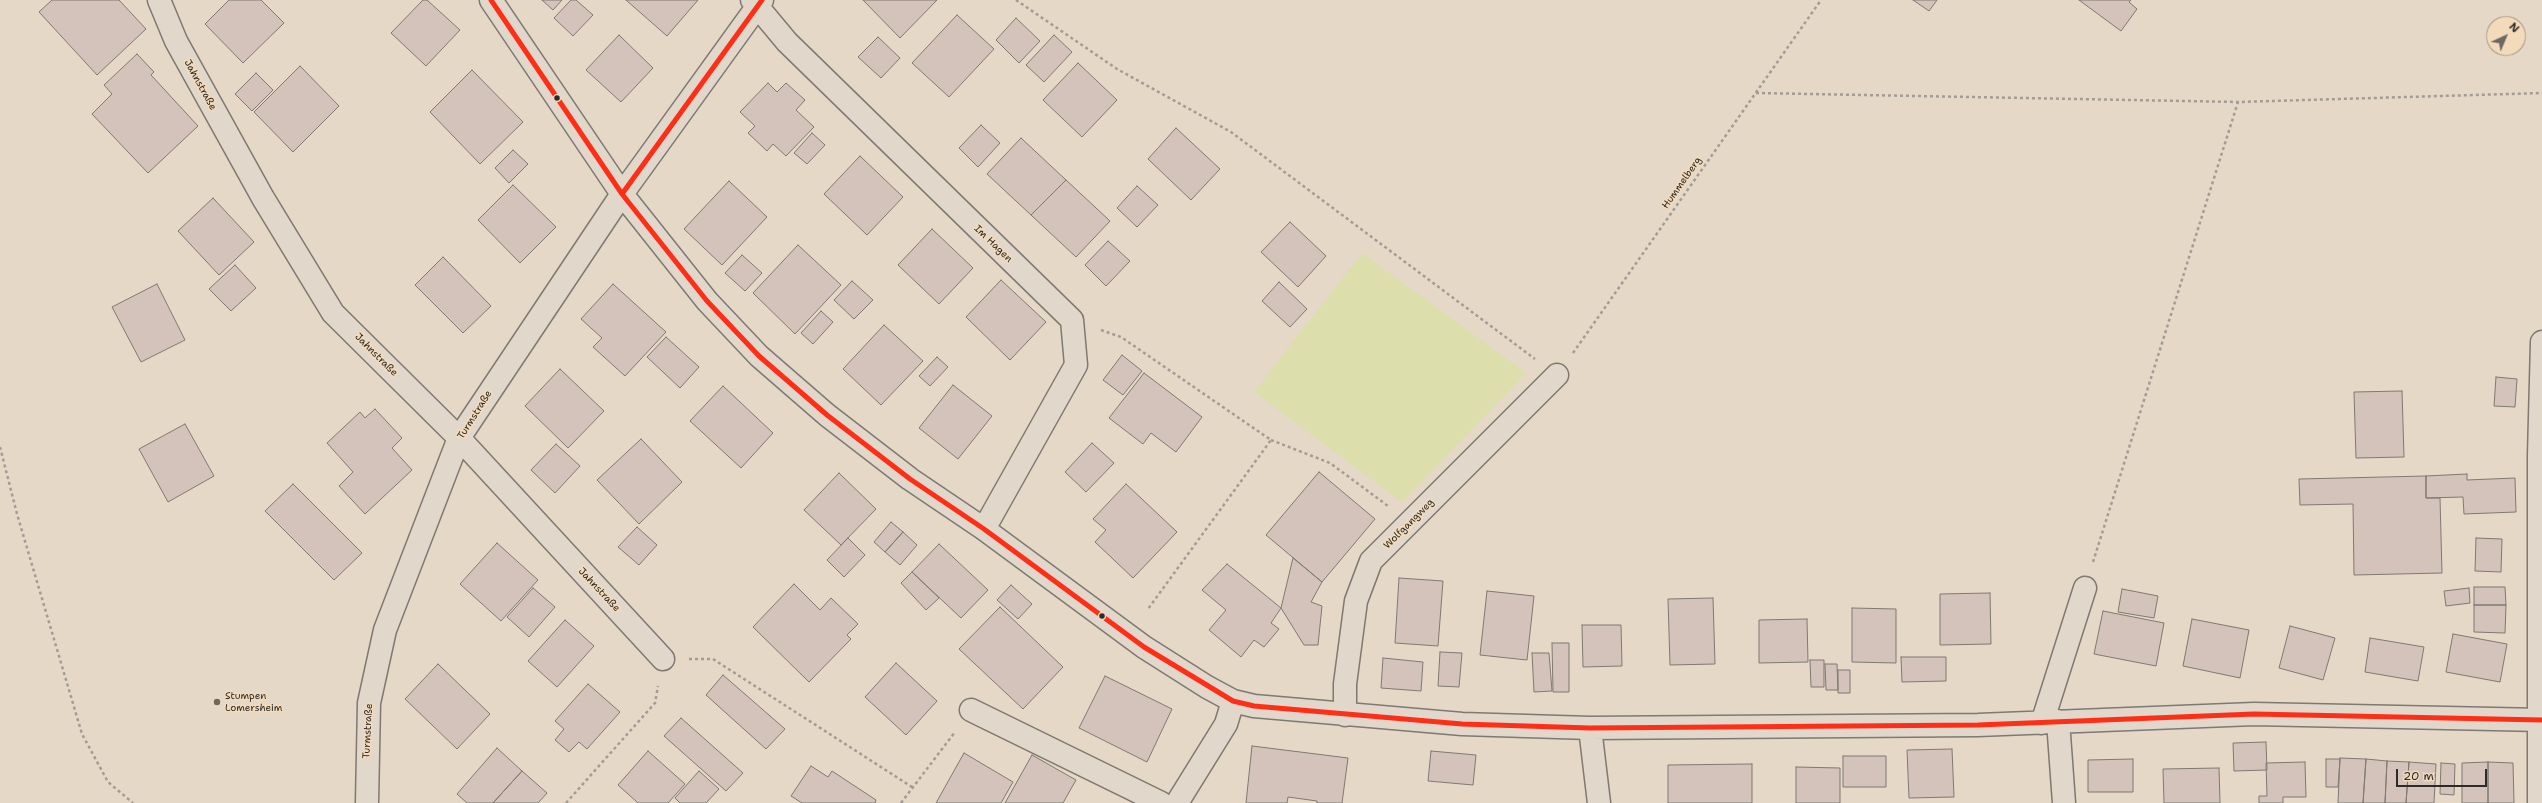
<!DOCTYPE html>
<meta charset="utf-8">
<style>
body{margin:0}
#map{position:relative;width:2542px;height:803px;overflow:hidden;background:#e5d8c7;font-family:"Shantell Sans",sans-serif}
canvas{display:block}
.north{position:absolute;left:2486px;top:16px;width:40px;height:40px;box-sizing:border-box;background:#f2daba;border:1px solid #a29481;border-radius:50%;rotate:44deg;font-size:11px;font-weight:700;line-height:16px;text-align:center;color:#2b2b2b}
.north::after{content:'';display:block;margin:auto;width:14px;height:18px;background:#6c6862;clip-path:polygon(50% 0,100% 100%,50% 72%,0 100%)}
.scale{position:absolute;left:2396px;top:769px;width:91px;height:18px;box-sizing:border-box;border:2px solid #2b2b2b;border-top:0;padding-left:5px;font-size:12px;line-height:14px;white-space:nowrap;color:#2b2b2b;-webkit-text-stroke:3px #f2daba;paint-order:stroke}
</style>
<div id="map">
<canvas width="2542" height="803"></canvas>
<div class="north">N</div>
<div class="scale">20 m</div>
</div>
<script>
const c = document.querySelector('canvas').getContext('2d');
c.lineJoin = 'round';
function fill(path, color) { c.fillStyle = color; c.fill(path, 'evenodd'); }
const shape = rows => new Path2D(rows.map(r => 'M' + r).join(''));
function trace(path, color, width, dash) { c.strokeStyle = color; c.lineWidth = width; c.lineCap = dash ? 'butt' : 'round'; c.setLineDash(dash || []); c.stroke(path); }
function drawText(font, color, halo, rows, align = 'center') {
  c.font = font + ' "Shantell Sans",sans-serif'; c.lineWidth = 3.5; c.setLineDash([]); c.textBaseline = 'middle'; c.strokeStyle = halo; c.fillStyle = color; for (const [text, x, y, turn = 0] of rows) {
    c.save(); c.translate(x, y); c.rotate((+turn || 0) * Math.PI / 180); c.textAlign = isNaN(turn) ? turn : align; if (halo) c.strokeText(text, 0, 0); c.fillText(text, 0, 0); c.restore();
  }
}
const green = shape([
 [1362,253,1526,373,1402,502,1254,392]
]);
const building = shape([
 [52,0,119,0,146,29,97,75,39,12,52,0],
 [229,0,261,0,284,23,243,63,205,24,229,0],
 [423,0,427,0,460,30,426,66,391,33,423,0],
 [542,0,562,0,553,10,542,0],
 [571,0,576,0,593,15,573,36,554,18,571,0],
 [626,0,698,0,667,36,626,0],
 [863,0,937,0,900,38,863,0],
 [1913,0,1937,0,1929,11,1913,0],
 [2079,0,2131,0,2129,2,2137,9,2121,31,2079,0],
 [957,15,994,49,949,97,912,63,957,15],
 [1016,18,1040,41,1019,63,996,40,1016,18],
 [619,35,653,68,621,102,586,70,619,35],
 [1054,35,1072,52,1044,82,1026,65,1054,35],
 [878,37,900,58,881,78,858,57,878,37],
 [137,54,154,72,151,75,198,126,148,173,92,114,112,94,104,85,137,54],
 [1078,63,1117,100,1082,137,1043,100,1078,63],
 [300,66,339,106,293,152,254,112,300,66],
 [472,70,523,122,480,164,430,112,472,70],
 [256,73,273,90,252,111,235,94,256,73],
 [768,83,777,92,786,83,805,100,796,110,814,127,786,156,773,144,767,151,748,133,755,126,740,112,768,83],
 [981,125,1000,143,978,167,959,148,981,125],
 [1176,128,1220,169,1191,200,1148,159,1176,128],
 [812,133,825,145,807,164,794,153,812,133],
 [1021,138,1066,180,1031,215,987,174,1021,138],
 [513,150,528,164,509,183,495,168,513,150],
 [860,156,903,197,867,235,824,194,860,156],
 [1066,180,1110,221,1076,257,1031,215,1066,180],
 [729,181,767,217,722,265,684,229,729,181],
 [513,185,556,227,520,263,478,220,513,185],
 [1137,186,1158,205,1137,227,1117,208,1137,186],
 [213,198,254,242,219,275,178,231,213,198],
 [1290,222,1326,256,1298,287,1261,252,1290,222],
 [932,229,973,268,939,304,898,265,932,229],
 [1108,241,1130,261,1106,286,1085,265,1108,241],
 [798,245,841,285,795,334,753,293,798,245],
 [742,255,762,273,745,291,725,273,742,255],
 [443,257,491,306,463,333,415,285,443,257],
 [235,265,256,288,231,311,209,289,235,265],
 [1001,280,1046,322,1010,360,966,317,1001,280],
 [852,281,873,300,854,319,834,300,852,281],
 [1279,282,1307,309,1290,327,1262,301,1279,282],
 [157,284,185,340,141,362,112,307,157,284],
 [613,284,666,332,625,376,593,347,602,338,581,319,613,284],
 [821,311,833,322,813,344,801,333,821,311],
 [884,325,923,361,881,405,843,369,884,325],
 [666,337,699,367,680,388,647,357,666,337],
 [1122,355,1142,371,1123,395,1103,380,1122,355],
 [937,357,948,367,930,386,919,376,937,357],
 [560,369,604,411,568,448,525,406,560,369],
 [1144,373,1202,417,1176,452,1151,433,1143,444,1109,418,1144,373],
 [2496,377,2517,379,2515,407,2494,406,2496,377],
 [953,385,992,416,958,459,919,428,953,385],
 [723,386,773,433,741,468,690,421,723,386],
 [2402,391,2404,457,2356,458,2354,392,2402,391],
 [375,409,402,438,392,448,412,470,365,514,339,486,353,472,327,443,360,412,365,418,375,409],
 [185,424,214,476,168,502,139,449,185,424],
 [641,439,682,482,639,524,597,480,641,439],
 [1092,443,1114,463,1086,492,1065,472,1092,443],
 [556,444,580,466,555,493,531,470,556,444],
 [1319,472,1375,519,1322,582,1266,535,1319,472],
 [839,473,876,509,841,545,804,510,839,473],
 [2467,474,2467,480,2515,478,2516,512,2464,514,2463,497,2426,498,2426,476,2467,474],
 [2426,476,2426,498,2440,498,2442,573,2354,575,2353,504,2300,505,2299,479,2426,476],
 [293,484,362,553,334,580,265,511,293,484],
 [1126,484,1177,532,1133,578,1095,542,1106,530,1093,519,1126,484],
 [891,522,903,532,885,552,874,542,891,522],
 [637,527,657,545,639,565,618,547,637,527],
 [903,532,917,545,900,565,885,552,903,532],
 [848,538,865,555,844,577,827,560,848,538],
 [2476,538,2502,539,2501,572,2475,571,2476,538],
 [497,543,538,580,501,621,460,584,497,543],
 [939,544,988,590,961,618,912,572,939,544],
 [1293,558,1322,582,1311,602,1322,606,1318,645,1304,645,1281,608,1293,558],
 [1227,564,1281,608,1271,623,1279,629,1264,647,1254,640,1241,657,1209,630,1226,610,1202,590,1227,564],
 [912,572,939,598,926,610,901,583,912,572],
 [1399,578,1443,581,1438,646,1395,643,1399,578],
 [794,584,820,610,831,598,858,624,847,635,851,639,809,682,753,627,794,584],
 [1011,585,1032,604,1018,619,997,600,1011,585],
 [2474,587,2505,587,2506,605,2474,605,2474,587],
 [533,588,555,607,529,637,507,617,533,588],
 [2469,588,2470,603,2446,606,2444,591,2469,588],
 [2122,589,2158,596,2154,618,2118,612,2122,589],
 [1487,591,1534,596,1527,660,1480,655,1487,591],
 [1990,593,1991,644,1940,645,1940,594,1990,593],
 [1713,598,1715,664,1670,665,1668,599,1713,598],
 [2474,605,2506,605,2505,633,2474,632,2474,605],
 [1000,607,1063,667,1023,709,959,649,1000,607],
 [1852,608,1896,609,1896,663,1852,662,1852,608],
 [2103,611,2164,623,2156,666,2094,654,2103,611],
 [1807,619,1808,662,1759,663,1759,620,1807,619],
 [2192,619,2249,630,2240,678,2183,666,2192,619],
 [565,620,594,646,557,687,528,661,565,620],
 [1582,625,1621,625,1622,666,1583,667,1582,625],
 [2290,626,2335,638,2323,680,2279,668,2290,626],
 [2453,634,2507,644,2500,682,2446,672,2453,634],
 [2370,638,2424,647,2418,681,2365,672,2370,638],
 [1552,643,1569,643,1569,692,1553,692,1552,643],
 [1440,652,1462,653,1459,687,1438,686,1440,652],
 [1532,653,1549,653,1552,691,1534,692,1532,653],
 [1901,657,1946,657,1946,681,1902,682,1901,657],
 [1383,658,1423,662,1421,691,1381,688,1383,658],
 [1810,660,1824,660,1824,687,1811,687,1810,660],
 [896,663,937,701,906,735,865,697,896,663],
 [438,664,490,714,457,749,405,699,438,664],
 [1825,664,1837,664,1838,690,1826,690,1825,664],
 [1838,670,1850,670,1850,693,1838,693,1838,670],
 [723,675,785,729,766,749,706,695,723,675],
 [1105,676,1172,709,1147,762,1079,728,1105,676],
 [588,684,620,712,587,749,579,742,569,752,555,740,564,729,555,721,588,684],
 [681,718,743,773,726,791,664,736,681,718],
 [2266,742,2267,770,2234,771,2233,743,2266,742],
 [1252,746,1348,758,1342,803,1317,803,1317,801,1288,797,1287,803,1246,803,1252,746],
 [497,748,522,771,493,803,467,803,457,794,497,748],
 [1952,749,1954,797,1909,798,1907,750,1952,749],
 [648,751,685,784,668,803,638,803,618,785,648,751],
 [1431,751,1476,755,1473,785,1428,781,1431,751],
 [964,753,1013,782,1001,803,936,803,964,753],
 [1032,755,1076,780,1063,803,1005,803,1032,755],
 [1843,756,1886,756,1886,787,1843,787,1843,756],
 [2340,758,2366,759,2363,803,2338,803,2340,758],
 [2133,759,2133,792,2088,792,2088,760,2133,759],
 [2326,759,2340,759,2338,787,2326,787,2326,759],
 [2366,759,2387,761,2385,803,2363,803,2366,759],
 [2387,761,2409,762,2406,803,2385,803,2387,761],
 [2305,762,2306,797,2283,797,2283,803,2259,803,2259,796,2267,796,2266,763,2305,762],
 [2409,762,2436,764,2434,803,2406,803,2409,762],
 [2488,762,2513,763,2514,803,2488,803,2488,762],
 [2488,762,2488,803,2462,803,2462,763,2488,762],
 [2441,763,2455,764,2454,795,2440,794,2441,763],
 [1752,764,1752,803,1668,803,1668,765,1752,764],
 [811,766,828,777,832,771,876,800,875,803,802,803,791,796,811,766],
 [1796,767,1840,768,1840,803,1796,803,1796,767],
 [2219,768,2220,803,2164,803,2163,769,2219,768],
 [522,771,547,793,538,803,493,803,522,771],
 [699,771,719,789,706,803,680,803,675,798,699,771]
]);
const path = shape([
 [1016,0,1117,69,1231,132,1535,359],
 [1756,93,2238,102,2542,93],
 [1101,330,1121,337,1271,440,1148,609],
 [1573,353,1821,0],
 [1271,440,1330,463,1388,506],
 [0,447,17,514,82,734,108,782,133,803],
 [2093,562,2238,102],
 [689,659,713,659,912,787],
 [566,803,655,703,658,686],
 [901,803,955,732]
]);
const minor = shape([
 [159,0,176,41,263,198,333,313,459,438,663,659],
 [491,0,622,194,707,301,759,356,827,415,910,479,984,529,1144,647,1207,687,1233,701,1254,706,1462,724,1590,728,1978,725,2254,714,2542,720],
 [752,0,787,42,1072,320,1076,365,984,529],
 [971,710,1161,803],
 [1345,715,1345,684,1356,601,1371,561,1557,375],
 [2058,721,2064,803],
 [2042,723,2085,588],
 [1590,728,1599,803],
 [367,803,369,703,385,630,459,438,622,194,762,0],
 [1177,803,1226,724,1233,701],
 [2539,803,2539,455,2542,342]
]);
const bus1 = shape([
 [491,0,622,194,707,301,759,356,827,415,910,479,984,529,1144,647,1233,701,1254,706,1462,724,1590,728,1978,725,2254,714,2542,720],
 [622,194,762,0]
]);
const markers = [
 [557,98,3.5,"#2b2b2b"],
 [1102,616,3.5,"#2b2b2b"],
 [217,702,4,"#6c6862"]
];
const streetNames = [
 ["Jahnstraße",200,85,61],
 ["Hummelberg",1682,183,-55],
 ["Im Hagen",993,244,44],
 ["Jahnstraße",376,355,45],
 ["Turmstraße",475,415,-58],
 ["Wolfgangweg",1409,524,-45],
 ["Jahnstraße",599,590,47],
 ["Turmstraße",368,731,-87]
];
const poiNames = [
 ["Stumpen",225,696],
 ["Lomersheim",225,708]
];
fill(green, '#dcdeac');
fill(building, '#d4c3ba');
trace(building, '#7f7971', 1);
trace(minor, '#7f7971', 25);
trace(path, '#a39c95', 2.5, [3, 3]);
trace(minor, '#e1d7cb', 22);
trace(bus1, '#ff2e17', 5);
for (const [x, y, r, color] of markers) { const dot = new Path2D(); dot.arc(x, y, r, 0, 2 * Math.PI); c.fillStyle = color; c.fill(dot); trace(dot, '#f2daba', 1.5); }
drawText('10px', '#2b2b2b', '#f2daba', streetNames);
drawText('10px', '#2b2b2b', '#f2daba', poiNames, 'left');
</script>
